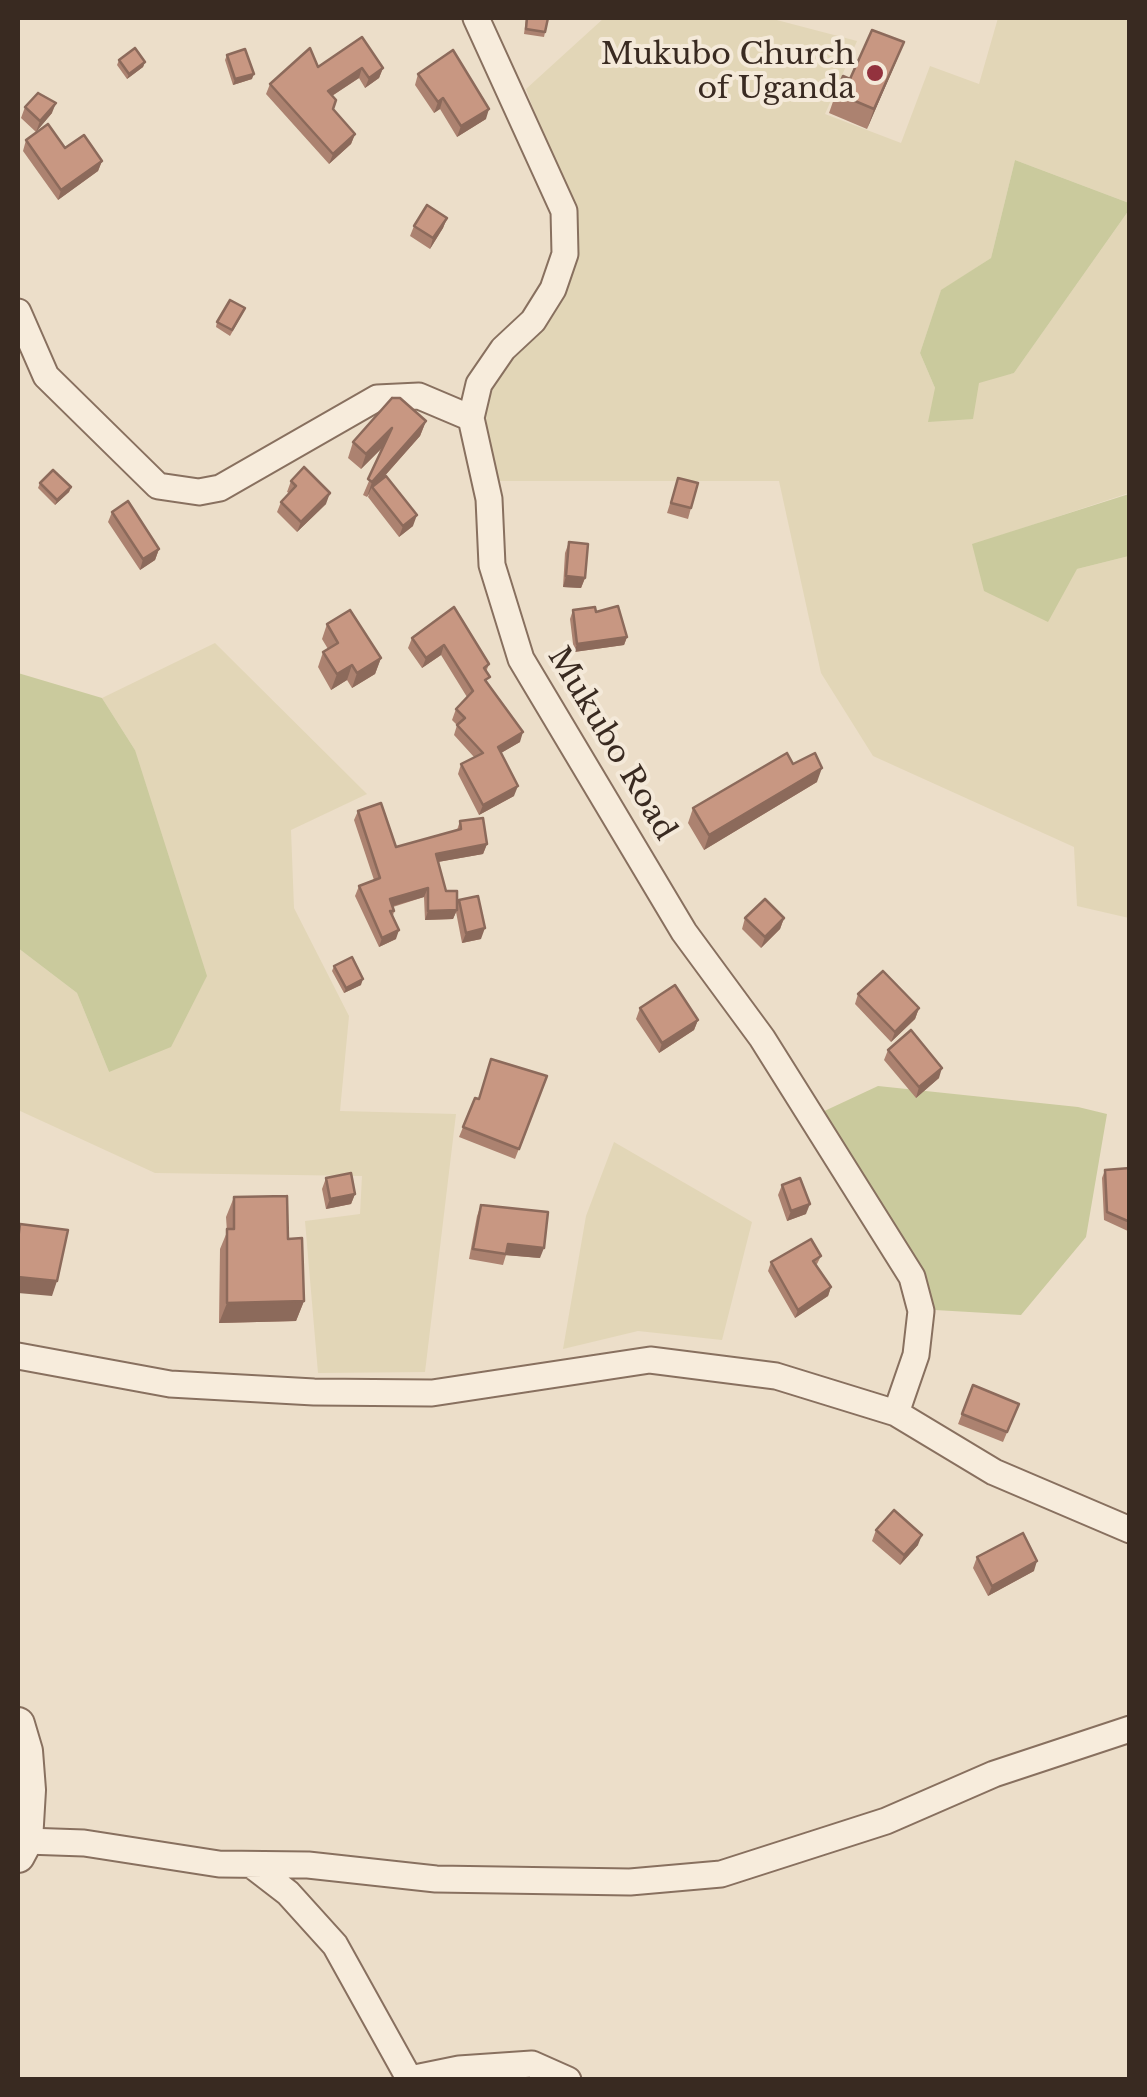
<!DOCTYPE html>
<style>
body{margin:0}
#map{position:relative;width:1147px;height:2097px;overflow:hidden;background:#ecdec9;font-family:"Libre Baskerville",serif}
canvas{display:block}
.frame{position:absolute;inset:0;border:20px solid #392a21;pointer-events:none}
</style>
<div id="map">
<canvas width="1147" height="2097"></canvas>
<div class="frame"></div>
</div>
<script>
const c = document.querySelector('canvas').getContext('2d');
c.lineJoin = 'round';
function fill(path, color) { c.fillStyle = color; c.fill(path, 'evenodd'); }
const shape = rows => new Path2D(rows.map(r => 'M' + r).join(''));
function trace(path, color, width, dash) { c.strokeStyle = color; c.lineWidth = width; c.lineCap = dash ? 'butt' : 'round'; c.setLineDash(dash || []); c.stroke(path); }
function drawText(font, color, halo, rows, align = 'center') {
  c.font = font + ' "Libre Baskerville",serif'; c.lineWidth = 8; c.setLineDash([]); c.textBaseline = 'middle'; c.strokeStyle = halo; c.fillStyle = color; for (const [text, x, y, turn = 0] of rows) {
    c.save(); c.translate(x, y); c.rotate((+turn || 0) * Math.PI / 180); c.textAlign = isNaN(turn) ? turn : align; if (halo) c.strokeText(text, 0, 0); c.fillText(text, 0, 0); c.restore();
  }
}
const farmland = shape([
 [604,18,769,18,857,41,825,114,901,143,930,66,979,84,998,18,1129,18,1129,203,1015,160,991,258,941,291,920,353,935,388,1014,373,1129,210,1129,493,972,545,1077,569,1129,556,1129,918,1077,906,1074,847,873,756,821,673,779,481,493,481,484,399,576,224,526,89],
 [215,643,367,794,291,830,294,908,349,1016,340,1111,456,1114,425,1372,318,1373,305,1221,360,1214,362,1176,155,1173,18,1110,18,948,77,993,109,1072,135,750,102,698],
 [614,1142,752,1222,722,1340,638,1331,563,1349,586,1216]
]);
const green = shape([
 [1015,160,1129,203,1129,210,1014,373,979,383,973,419,928,422,935,388,920,353,941,290,991,258],
 [1129,494,1129,556,1077,569,1048,622,984,591,972,544],
 [18,673,102,698,135,750,207,976,171,1047,109,1072,77,993,18,948],
 [878,1086,1078,1107,1107,1114,1086,1237,1021,1315,935,1310,918,1272,818,1114]
]);
const minor = shape([
 [476,18,564,211,565,254,553,289,533,321,503,349,479,384,471,418,489,499,492,565,521,659,684,932,762,1038,912,1277,921,1311,916,1355,896,1413],
 [18,312,46,376,158,486,199,492,220,488,377,398,419,396,471,418],
 [18,1356,170,1384,314,1392,432,1393,650,1360,776,1376,896,1413,994,1472,1130,1530],
 [26,1841,84,1843,219,1864,308,1865,436,1879,630,1882,721,1874,886,1821,994,1774,1130,1729],
 [253,1866,288,1893,335,1945,410,2080],
 [410,2079,459,2069,532,2064,568,2080]
]);
const tertiary = shape([
 [18,1724,26,1751,29,1790,26,1841,18,1856]
]);
const wall = shape([
 [526,18,548,18,544,37,524,34],
 [904,42,867,129,829,113,836,93,850,79],
 [227,55,252,79,233,85,225,60],
 [119,60,145,62,143,67,127,79,117,65],
 [318,67,383,68,379,78,365,88,359,78,332,96,333,109,355,134,351,144,329,164,266,94,270,84],
 [418,74,486,119,457,137,440,109,434,113,415,85],
 [25,107,52,113,36,132,21,118],
 [26,140,65,148,102,161,98,171,58,200,23,151],
 [447,218,443,228,430,249,410,236,414,226],
 [243,313,230,336,216,327,217,322],
 [426,421,420,436,383,478,413,526,399,537,368,497,369,494,367,497,363,495,384,446,361,469,348,458,353,442],
 [678,478,691,508,688,519,667,513],
 [291,481,326,504,297,532,277,512,281,502,289,493,287,492],
 [40,483,71,487,69,492,55,505,38,488],
 [112,512,159,549,155,560,140,570,108,522],
 [569,542,585,578,581,588,563,587,565,553],
 [454,607,489,664,486,672,487,683,520,742,501,753,514,796,479,815,458,774,461,764,474,757,454,735,457,725,452,720,456,709,467,697,441,655,422,668,408,648,412,638],
 [573,610,596,612,627,637,624,645,574,652,570,619],
 [327,624,381,658,375,674,352,688,347,680,331,690,318,667,323,652,328,649,322,639],
 [793,764,817,782,704,850,688,823,693,808],
 [358,811,396,847,457,830,460,821,487,844,483,854,438,862,446,891,457,907,459,900,481,939,462,943,456,912,453,919,425,920,424,897,393,907,394,911,393,916,396,939,379,947,355,896,359,886,374,880,354,820],
 [745,918,784,918,780,929,761,948,742,929],
 [334,966,361,985,344,993,332,971],
 [858,994,919,1008,915,1019,891,1042,855,1004],
 [640,1008,698,1020,694,1030,659,1053,636,1019],
 [888,1050,939,1078,916,1098,884,1060],
 [547,1076,515,1159,459,1137,475,1098,478,1099],
 [1130,1168,1130,1232,1104,1220,1102,1178,1105,1170],
 [326,1178,355,1194,351,1204,326,1209,322,1189],
 [782,1185,806,1214,787,1221,778,1195],
 [234,1197,288,1239,304,1301,296,1321,219,1323,220,1249,227,1232,226,1217],
 [481,1205,540,1258,506,1255,503,1265,469,1259,477,1216],
 [821,1256,816,1266,831,1287,828,1296,795,1318,768,1271,771,1262],
 [973,1385,1019,1404,1003,1442,958,1424],
 [876,1530,918,1545,900,1565,872,1541],
 [977,1557,1034,1571,988,1596,973,1568]
]);
const shadedWall = shape([
 [904,42,896,62,867,129,874,109],
 [145,62,143,67,127,79,129,74],
 [362,68,359,78,324,101,328,91],
 [383,68,379,78,365,88,369,78],
 [254,74,252,79,233,85,235,79],
 [443,98,440,109,434,113,438,102],
 [56,103,52,113,36,132,40,121],
 [489,109,486,119,457,137,461,126],
 [355,134,351,144,329,164,333,154],
 [102,161,98,171,58,200,61,190],
 [447,218,443,228,430,249,433,238],
 [426,421,420,436,373,489,372,487,367,497,372,482],
 [392,428,387,443,361,469,366,454],
 [71,487,69,492,55,505,57,500],
 [330,493,326,504,297,532,301,522],
 [417,515,413,526,399,537,403,526],
 [159,549,155,560,140,570,143,559],
 [566,576,585,578,581,588,563,587],
 [627,637,624,645,574,652,577,644],
 [444,645,441,655,422,668,426,658],
 [381,658,375,674,352,688,357,673],
 [352,665,347,680,331,690,337,674],
 [523,732,520,742,494,757,498,747],
 [822,768,817,782,704,850,709,835],
 [518,786,514,796,479,815,483,805],
 [487,844,483,854,432,863,436,854],
 [428,888,424,897,386,908,390,899],
 [457,910,453,919,425,920,428,911],
 [784,918,780,929,761,948,765,937],
 [485,928,481,939,462,943,466,933],
 [399,930,396,939,379,947,382,938],
 [363,979,361,985,344,993,346,988],
 [919,1008,915,1019,891,1042,895,1032],
 [698,1020,694,1030,659,1053,662,1043],
 [942,1068,939,1078,916,1098,919,1087],
 [355,1194,351,1204,326,1209,330,1199],
 [810,1204,806,1214,787,1221,791,1211],
 [508,1244,544,1248,540,1258,504,1255],
 [18,1277,57,1281,52,1296,18,1293],
 [831,1287,828,1296,795,1318,798,1310],
 [304,1301,296,1321,219,1323,227,1303],
 [922,1535,918,1545,900,1565,904,1555],
 [1037,1561,1034,1571,988,1596,992,1586]
]);
const building = shape([
 [527,18,548,18,545,32,526,29,527,18],
 [872,30,904,42,874,109,836,93,843,76,850,79,872,30],
 [362,37,383,68,369,78,362,68,328,91,336,100,333,109,355,134,333,154,270,84,310,48,318,67,362,37],
 [135,48,145,62,129,74,119,60,135,48],
 [245,49,254,74,235,79,227,55,245,49],
 [453,50,489,109,461,126,443,98,438,102,418,74,453,50],
 [38,93,56,103,40,121,25,107,38,93],
 [48,124,65,148,84,135,102,161,61,190,26,140,48,124],
 [427,205,447,218,433,238,414,226,427,205],
 [230,300,245,308,232,330,217,322,230,300],
 [392,398,400,398,426,421,372,482,368,479,392,428,366,454,353,442,392,398],
 [304,467,330,493,301,522,281,502,296,486,291,481,304,467],
 [53,470,71,487,57,500,40,483,53,470],
 [386,476,417,515,403,526,372,487,386,476],
 [678,478,698,483,691,508,671,503,678,478],
 [128,501,159,549,143,559,112,512,128,501],
 [569,542,588,544,585,578,566,576,569,542],
 [618,606,627,637,577,644,573,610,595,607,596,612,618,606],
 [454,607,489,664,484,668,490,677,485,680,523,732,498,747,518,786,483,805,461,764,483,753,457,725,465,718,456,709,473,691,444,645,426,658,412,638,454,607],
 [350,610,381,658,357,673,352,665,337,674,323,652,338,643,327,624,350,610],
 [787,753,793,764,815,753,822,768,709,835,693,808,787,753],
 [381,803,396,847,461,829,460,821,483,818,487,844,436,854,446,891,457,891,457,910,428,911,428,888,390,899,394,911,390,911,399,930,382,938,359,886,380,878,358,811,381,803],
 [478,896,485,928,466,933,459,900,478,896],
 [765,899,784,918,765,937,745,918,765,899],
 [352,957,363,979,346,988,334,966,352,957],
 [883,971,919,1008,895,1032,858,994,883,971],
 [675,985,698,1020,662,1043,640,1008,675,985],
 [911,1030,942,1068,919,1087,888,1050,911,1030],
 [491,1059,547,1076,519,1149,463,1127,475,1098,479,1099,491,1059],
 [1130,1168,1130,1222,1107,1212,1105,1170,1130,1168],
 [351,1173,355,1194,330,1199,326,1178,351,1173],
 [800,1178,810,1204,791,1211,782,1185,800,1178],
 [287,1196,288,1239,302,1238,304,1301,227,1303,227,1229,234,1229,234,1197,287,1196],
 [481,1205,548,1212,544,1248,508,1244,506,1254,473,1249,481,1205],
 [20,1224,68,1230,57,1281,18,1277,18,1240,20,1224],
 [811,1239,821,1256,813,1261,831,1287,798,1310,771,1262,811,1239],
 [973,1385,1019,1404,1007,1432,962,1414,973,1385],
 [894,1510,922,1535,904,1555,876,1530,894,1510],
 [1023,1533,1037,1561,992,1586,977,1557,1023,1533]
]);
const markers = [
 [875,73,10,"#93323e"]
];
const poiNames = [
 ["Mukubo Church",855,56],
 ["of Uganda",855,90]
];
const streetNames = [
 ["Mukubo Road",611,744,59]
];
fill(farmland, '#e2d6b7');
fill(green, '#caca9d');
trace(minor, '#88705f', 29);
trace(tertiary, '#88705f', 36);
trace(minor, '#f7ecdc', 25);
trace(tertiary, '#f7ecdc', 32);
fill(wall, '#ac8270');
fill(shadedWall, '#8c6a5b');
fill(building, '#c89782');
trace(building, '#8c6a5b', 2.5);
for (const [x, y, r, color] of markers) { const dot = new Path2D(); dot.arc(x, y, r, 0, 2 * Math.PI); c.fillStyle = color; c.fill(dot); trace(dot, '#f4e9d9', 4); }
drawText('30px', '#392a21', '#f4e9d9', poiNames, 'right');
drawText('30px', '#392a21', '#f4e9d9', streetNames);
</script>
